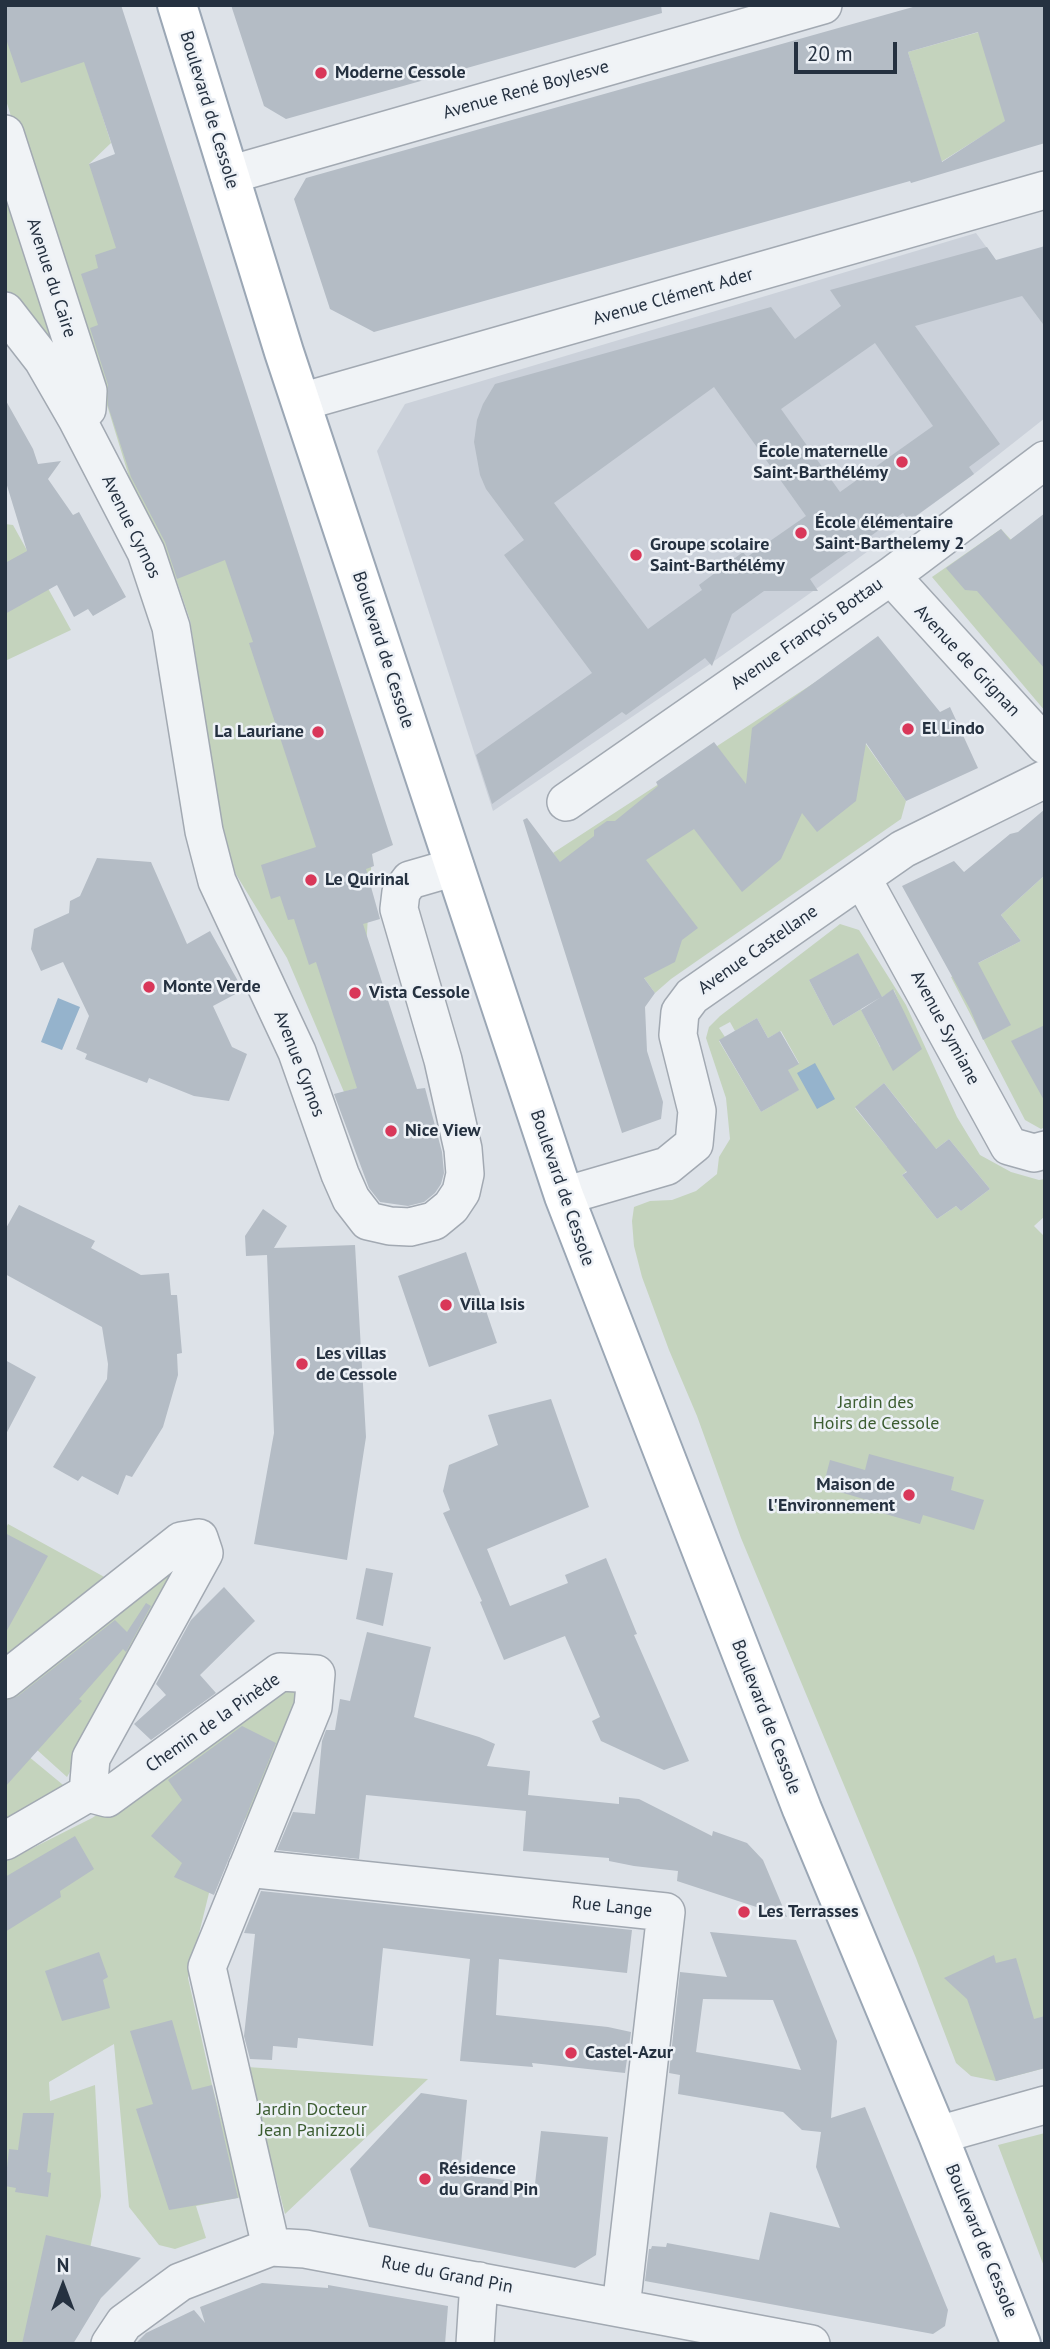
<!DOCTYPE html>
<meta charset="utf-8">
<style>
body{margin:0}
#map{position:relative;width:1050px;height:2349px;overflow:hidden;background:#dde2e8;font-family:"PT Sans",sans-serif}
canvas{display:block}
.frame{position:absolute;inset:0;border:7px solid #253140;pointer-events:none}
.north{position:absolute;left:28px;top:2251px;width:70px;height:70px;-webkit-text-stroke:5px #edf1f6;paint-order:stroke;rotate:0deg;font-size:19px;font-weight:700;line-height:28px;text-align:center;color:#253140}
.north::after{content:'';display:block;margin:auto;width:24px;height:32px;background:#253140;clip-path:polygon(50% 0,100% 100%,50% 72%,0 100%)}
.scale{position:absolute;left:794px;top:42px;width:103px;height:32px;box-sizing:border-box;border:4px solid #253140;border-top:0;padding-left:9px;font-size:21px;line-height:24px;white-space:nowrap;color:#253140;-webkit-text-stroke:5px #edf1f6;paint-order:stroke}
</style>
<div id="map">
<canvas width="1050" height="2349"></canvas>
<div class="frame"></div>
<div class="north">N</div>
<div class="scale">20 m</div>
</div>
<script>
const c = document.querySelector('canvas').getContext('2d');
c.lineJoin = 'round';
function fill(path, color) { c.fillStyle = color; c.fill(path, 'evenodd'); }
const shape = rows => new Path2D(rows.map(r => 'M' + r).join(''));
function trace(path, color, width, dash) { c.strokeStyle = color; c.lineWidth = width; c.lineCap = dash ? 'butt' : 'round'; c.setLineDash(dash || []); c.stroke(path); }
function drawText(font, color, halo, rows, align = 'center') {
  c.font = font + ' "PT Sans",sans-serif'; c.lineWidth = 5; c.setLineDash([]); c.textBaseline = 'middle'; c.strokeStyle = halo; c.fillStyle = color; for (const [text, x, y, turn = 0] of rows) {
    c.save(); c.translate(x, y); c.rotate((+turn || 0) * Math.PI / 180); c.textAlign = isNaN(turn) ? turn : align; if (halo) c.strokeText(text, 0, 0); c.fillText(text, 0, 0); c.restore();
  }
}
const built = shape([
 [976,233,1045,327,1045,418,974,474,816,589,710,664,493,811,377,451,405,404]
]);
const green = shape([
 [5,5,74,5,94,90,111,143,89,164,152,219,372,854,357,1088,344,1092,287,958,223,853,217,795,190,620,176,579,156,537,138,506,84,330,76,325,5,97],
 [979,32,1006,121,941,162,908,52],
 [5,169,74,389,40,326,5,290],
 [5,524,13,525,71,630,5,661],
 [1001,529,1045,576,1045,711,932,577],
 [820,679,906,801,901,819,671,979,655,993,553,853],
 [1045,875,1045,1127,1041,1129,1025,1120,951,977,1021,941,1001,915],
 [840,924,859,930,906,1005,957,1117,980,1155,1011,1172,1039,1180,1045,1179,1045,1216,1034,1226,1045,1237,1045,2068,996,2081,971,2076,956,2063,916,1958,741,1538,697,1416,669,1350,642,1277,634,1246,632,1221,634,1207,650,1201,672,1200,696,1191,717,1174,719,1157,730,1139,726,1098,706,1038,709,1027,720,1016],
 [809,980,882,997,894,990,907,1022,880,1047,861,1009,833,1026],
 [757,1018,768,1038,781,1031,799,1063,787,1070,798,1090,761,1112,719,1041,725,1037,719,1028,730,1022,735,1031],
 [884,1083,916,1123,887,1147,855,1108],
 [949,1139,990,1189,961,1211,956,1206,937,1219,902,1175],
 [8,1524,108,1579,5,1664,5,1530],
 [174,1557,187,1566,67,1777,5,1721,5,1691],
 [280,1682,307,1695,248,1815,229,1843,209,1893,188,1978,212,2085,242,2197,196,2206,206,2238,175,2249,159,2245,129,2207,114,2044,49,2082,50,2101,95,2085,101,2196,84,2277,24,2344,5,2344,5,1862,92,1818,153,1778],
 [5,1737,68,1789,5,1825],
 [247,2067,428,2079,285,2214],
 [1045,2133,1045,2269,998,2145]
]);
const water = shape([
 [58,998,80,1007,62,1050,41,1042],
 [815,1063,835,1099,817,1109,797,1073]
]);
const building = shape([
 [5,5,121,5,393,845,372,854,374,866,366,869,380,919,363,924,417,1089,425,1088,442,1152,444,1173,441,1184,435,1193,424,1202,408,1206,380,1202,369,1188,334,1094,357,1088,316,962,309,965,294,919,288,920,280,896,271,899,261,865,316,847,264,689,249,643,253,642,225,560,177,579,165,542,131,477,108,406,108,385,90,328,98,325,81,274,98,268,95,255,116,248,89,164,115,154,84,62,21,83,5,36],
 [231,5,661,5,662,13,286,119,264,106],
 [920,5,1045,5,1045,143,911,183,910,181,374,332,330,309,294,199,306,178],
 [978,32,1005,121,942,162,908,52],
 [1045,246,1045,327,1022,296,915,326,1000,444,969,467,974,474,909,521,903,513,810,579,818,591,764,591,732,614,712,666,705,658,626,715,622,712,492,804,476,755,592,673,504,555,524,540,486,489,480,475,474,442,477,420,483,404,495,384,771,307,795,339,841,306,830,290,987,247,996,260],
 [875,343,933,426,840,492,781,409],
 [714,387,806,516,747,557,743,552,699,585,702,590,648,629,554,503],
 [5,399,33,449,38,464,61,461,48,479,73,515,79,512,126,597,93,616,88,609,74,617,57,585,5,614,5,563,27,551,5,479],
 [1045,513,1045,669,977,591,965,590,946,568,1001,529,1010,540],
 [878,636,940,712,950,707,978,768,906,801,866,743,856,801,817,832,802,813,781,859,742,892,694,829,646,860,698,928,682,940,675,962,644,978,655,993,645,1007,647,1051,663,1102,661,1119,622,1133,523,820,527,818,560,862,594,836,594,830,607,821,615,821,658,786,656,782,714,742,746,784,752,728],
 [1045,809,1045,875,1001,915,1021,941,978,963,1011,1025,983,1040,970,1009,902,886,954,861,964,872,1010,834,1018,832],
 [97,858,151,862,187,944,210,931,243,990,213,1006,232,1047,247,1054,229,1101,194,1096,149,1078,147,1083,85,1059,87,1054,76,1049,89,1016,63,962,41,971,31,949,34,929,69,913,70,901,80,896],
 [858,953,882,997,893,989,922,1049,893,1071,861,1010,881,997,833,1026,809,980],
 [757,1018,768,1038,780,1031,799,1064,788,1070,799,1090,761,1112,719,1040],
 [1045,1025,1045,1102,1011,1041],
 [884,1083,936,1149,949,1139,990,1189,961,1211,956,1206,937,1219,902,1175,907,1172,855,1107],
 [19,1205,95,1241,91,1248,141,1275,169,1273,171,1295,177,1295,182,1353,177,1354,178,1375,163,1427,132,1477,126,1475,118,1495,82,1476,78,1481,53,1467,107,1379,108,1364,102,1327,5,1274,5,1230],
 [263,1209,287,1226,274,1248,355,1245,366,1437,347,1560,254,1544,274,1433,267,1255,246,1256,245,1236],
 [466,1252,497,1343,429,1367,398,1276],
 [5,1360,36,1377,5,1436],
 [551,1399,589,1507,487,1549,510,1606,568,1583,565,1575,606,1558,637,1634,634,1635,689,1761,664,1770,601,1741,592,1721,600,1717,565,1636,504,1660,480,1602,482,1601,443,1513,450,1510,443,1491,449,1465,498,1445,488,1415],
 [869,1454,954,1477,951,1490,984,1500,974,1530,923,1515,920,1524,875,1511,877,1503,823,1487,830,1460,865,1470],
 [5,1533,48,1556,5,1634],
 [366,1568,393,1573,383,1626,356,1619],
 [224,1587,255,1621,200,1675,216,1693,151,1740,134,1724,166,1695,156,1684,191,1620],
 [146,1603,151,1606,126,1652,123,1649,79,1699,82,1701,5,1787,5,1701,18,1696,115,1620,127,1632],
 [367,1632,431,1647,414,1717,479,1737,495,1744,487,1766,530,1771,528,1795,619,1804,619,1797,639,1799,712,1836,713,1831,747,1843,763,1860,787,1917,677,1881,678,1871,634,1866,609,1861,609,1858,523,1851,526,1811,366,1795,359,1859,277,1850,293,1812,315,1814,322,1741,326,1730,335,1730,340,1699,350,1701],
 [242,1726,276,1743,214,1895,174,1877,182,1863,151,1836,182,1800,168,1780],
 [75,1836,94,1869,60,1891,61,1897,5,1932,5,1877],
 [261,1891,632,1930,627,1973,499,1959,496,2015,608,2027,631,2032,625,2073,532,2063,533,2067,460,2061,470,1959,383,1948,373,2046,298,2038,297,2048,273,2046,272,2060,250,2059,244,2036,255,1934,244,1933],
 [710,1932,796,1940,837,2041,831,2118,865,2107,948,2310,945,2326,933,2334,645,2281,649,2249,651,2249,652,2246,666,2247,667,2243,759,2260,770,2212,840,2228,816,2167,821,2132,802,2130,783,2112,678,2094,680,2075,669,2073,680,1972,727,1977],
 [703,1999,773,2000,801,2070,696,2052],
 [99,1952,108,1977,103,1980,110,2008,62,2021,45,1971],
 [994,1955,996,1963,1016,1958,1034,2019,1045,2016,1045,2068,996,2081,967,1999,944,1978],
 [172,2020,192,2090,212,2085,238,2198,169,2210,136,2109,153,2104,130,2031],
 [421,2093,467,2100,460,2174,535,2184,541,2131,608,2137,596,2255,575,2268,369,2227,350,2169],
 [23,2113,54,2113,47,2172,51,2173,48,2197,15,2192,16,2188,5,2186,9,2149,18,2150],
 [46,2235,141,2258,101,2298,73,2344,22,2344],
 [262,2283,328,2288,328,2285,448,2306,445,2344,135,2344,146,2333,194,2310,205,2323,200,2307]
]);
const minor = shape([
 [5,134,88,391,87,409,77,419],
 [229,175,823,5],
 [5,311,43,360,77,419,146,552,171,627,204,831,217,881,297,1052,340,1174,351,1199,368,1221,390,1226,410,1227,434,1221,451,1207,461,1192,465,1174,463,1149,443,1060,399,909,401,892,410,880,455,867],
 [301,402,1045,190],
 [891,576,1045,745],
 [566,802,891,576,1045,460],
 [862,878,1009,1146,1034,1153,1045,1150],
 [564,1196,667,1166,694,1144,697,1111,678,1035,680,1012,692,996,903,849,1045,779],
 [5,1680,181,1541,199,1538,204,1553,91,1758,88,1793,107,1798,280,1672,316,1674,313,1707,207,1967,271,2247],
 [5,1841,88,1793],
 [247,1868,666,1912,621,2308],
 [938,2135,1045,2105],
 [110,2344,124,2323,180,2282,271,2247,305,2249,811,2344],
 [475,2344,479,2281]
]);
const primary = shape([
 [177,5,284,352,564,1196,802,1809,938,2135,1021,2344]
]);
const markers = [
 [321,73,7,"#d93759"],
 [902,462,7,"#d93759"],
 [801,533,7,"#d93759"],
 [636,555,7,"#d93759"],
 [908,729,7,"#d93759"],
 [318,732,7,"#d93759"],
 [311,880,7,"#d93759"],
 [149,987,7,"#d93759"],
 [355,993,7,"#d93759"],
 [391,1131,7,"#d93759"],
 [446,1305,7,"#d93759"],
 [302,1364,7,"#d93759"],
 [909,1495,7,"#d93759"],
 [744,1912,7,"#d93759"],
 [571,2053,7,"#d93759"],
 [425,2179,7,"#d93759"]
];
const poiNames = [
 ["Moderne Cessole",335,73],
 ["École maternelle",888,452,"right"],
 ["Saint-Barthélémy",888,473,"right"],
 ["École élémentaire",815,523],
 ["Saint-Barthelemy 2",815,544],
 ["Groupe scolaire",650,545],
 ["Saint-Barthélémy",650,566],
 ["El Lindo",922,729],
 ["La Lauriane",304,732,"right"],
 ["Le Quirinal",325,880],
 ["Monte Verde",163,987],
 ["Vista Cessole",369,993],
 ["Nice View",405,1131],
 ["Villa Isis",460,1305],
 ["Les villas",316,1354],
 ["de Cessole",316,1375],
 ["Maison de",895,1485,"right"],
 ["l'Environnement",895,1506,"right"],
 ["Les Terrasses",758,1912],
 ["Castel-Azur",585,2053],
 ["Résidence",439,2169],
 ["du Grand Pin",439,2190]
];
const streetNames = [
 ["Avenue René Boylesve",526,90,-16],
 ["Boulevard de Cessole",209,110,73],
 ["Avenue du Caire",51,278,72],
 ["Avenue Clément Ader",673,297,-16],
 ["Avenue Cyrnos",131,527,64],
 ["Avenue François Bottau",807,634,-35],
 ["Boulevard de Cessole",383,650,72],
 ["Avenue de Grignan",967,661,47],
 ["Avenue Castellane",758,950,-35],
 ["Avenue Symiane",945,1028,62],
 ["Avenue Cyrnos",299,1064,69],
 ["Boulevard de Cessole",562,1188,71],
 ["Boulevard de Cessole",766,1717,69],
 ["Chemin de la Pinède",213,1723,-35],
 ["Rue Lange",612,1907,6],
 ["Boulevard de Cessole",981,2241,68],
 ["Rue du Grand Pin",447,2275,11]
];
const parkNames = [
 ["Jardin des",876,1403],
 ["Hoirs de Cessole",876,1424],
 ["Jardin Docteur",312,2110],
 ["Jean Panizzoli",312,2131]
];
fill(built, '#cbd1da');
fill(green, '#c4d3bd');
fill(water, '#95b3cc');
fill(building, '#b4bcc5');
trace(minor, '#a2a9b2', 40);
trace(primary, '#9ba7b5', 42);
trace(minor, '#f0f3f6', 37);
trace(primary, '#fff', 38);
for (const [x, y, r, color] of markers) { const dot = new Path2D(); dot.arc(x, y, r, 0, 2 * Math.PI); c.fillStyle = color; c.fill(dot); trace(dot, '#edf1f6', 2.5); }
drawText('bold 18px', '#253140', '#edf1f6', poiNames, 'left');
drawText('18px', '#253140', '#edf1f6', streetNames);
drawText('18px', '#3c5d31', '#edf1f6', parkNames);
</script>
